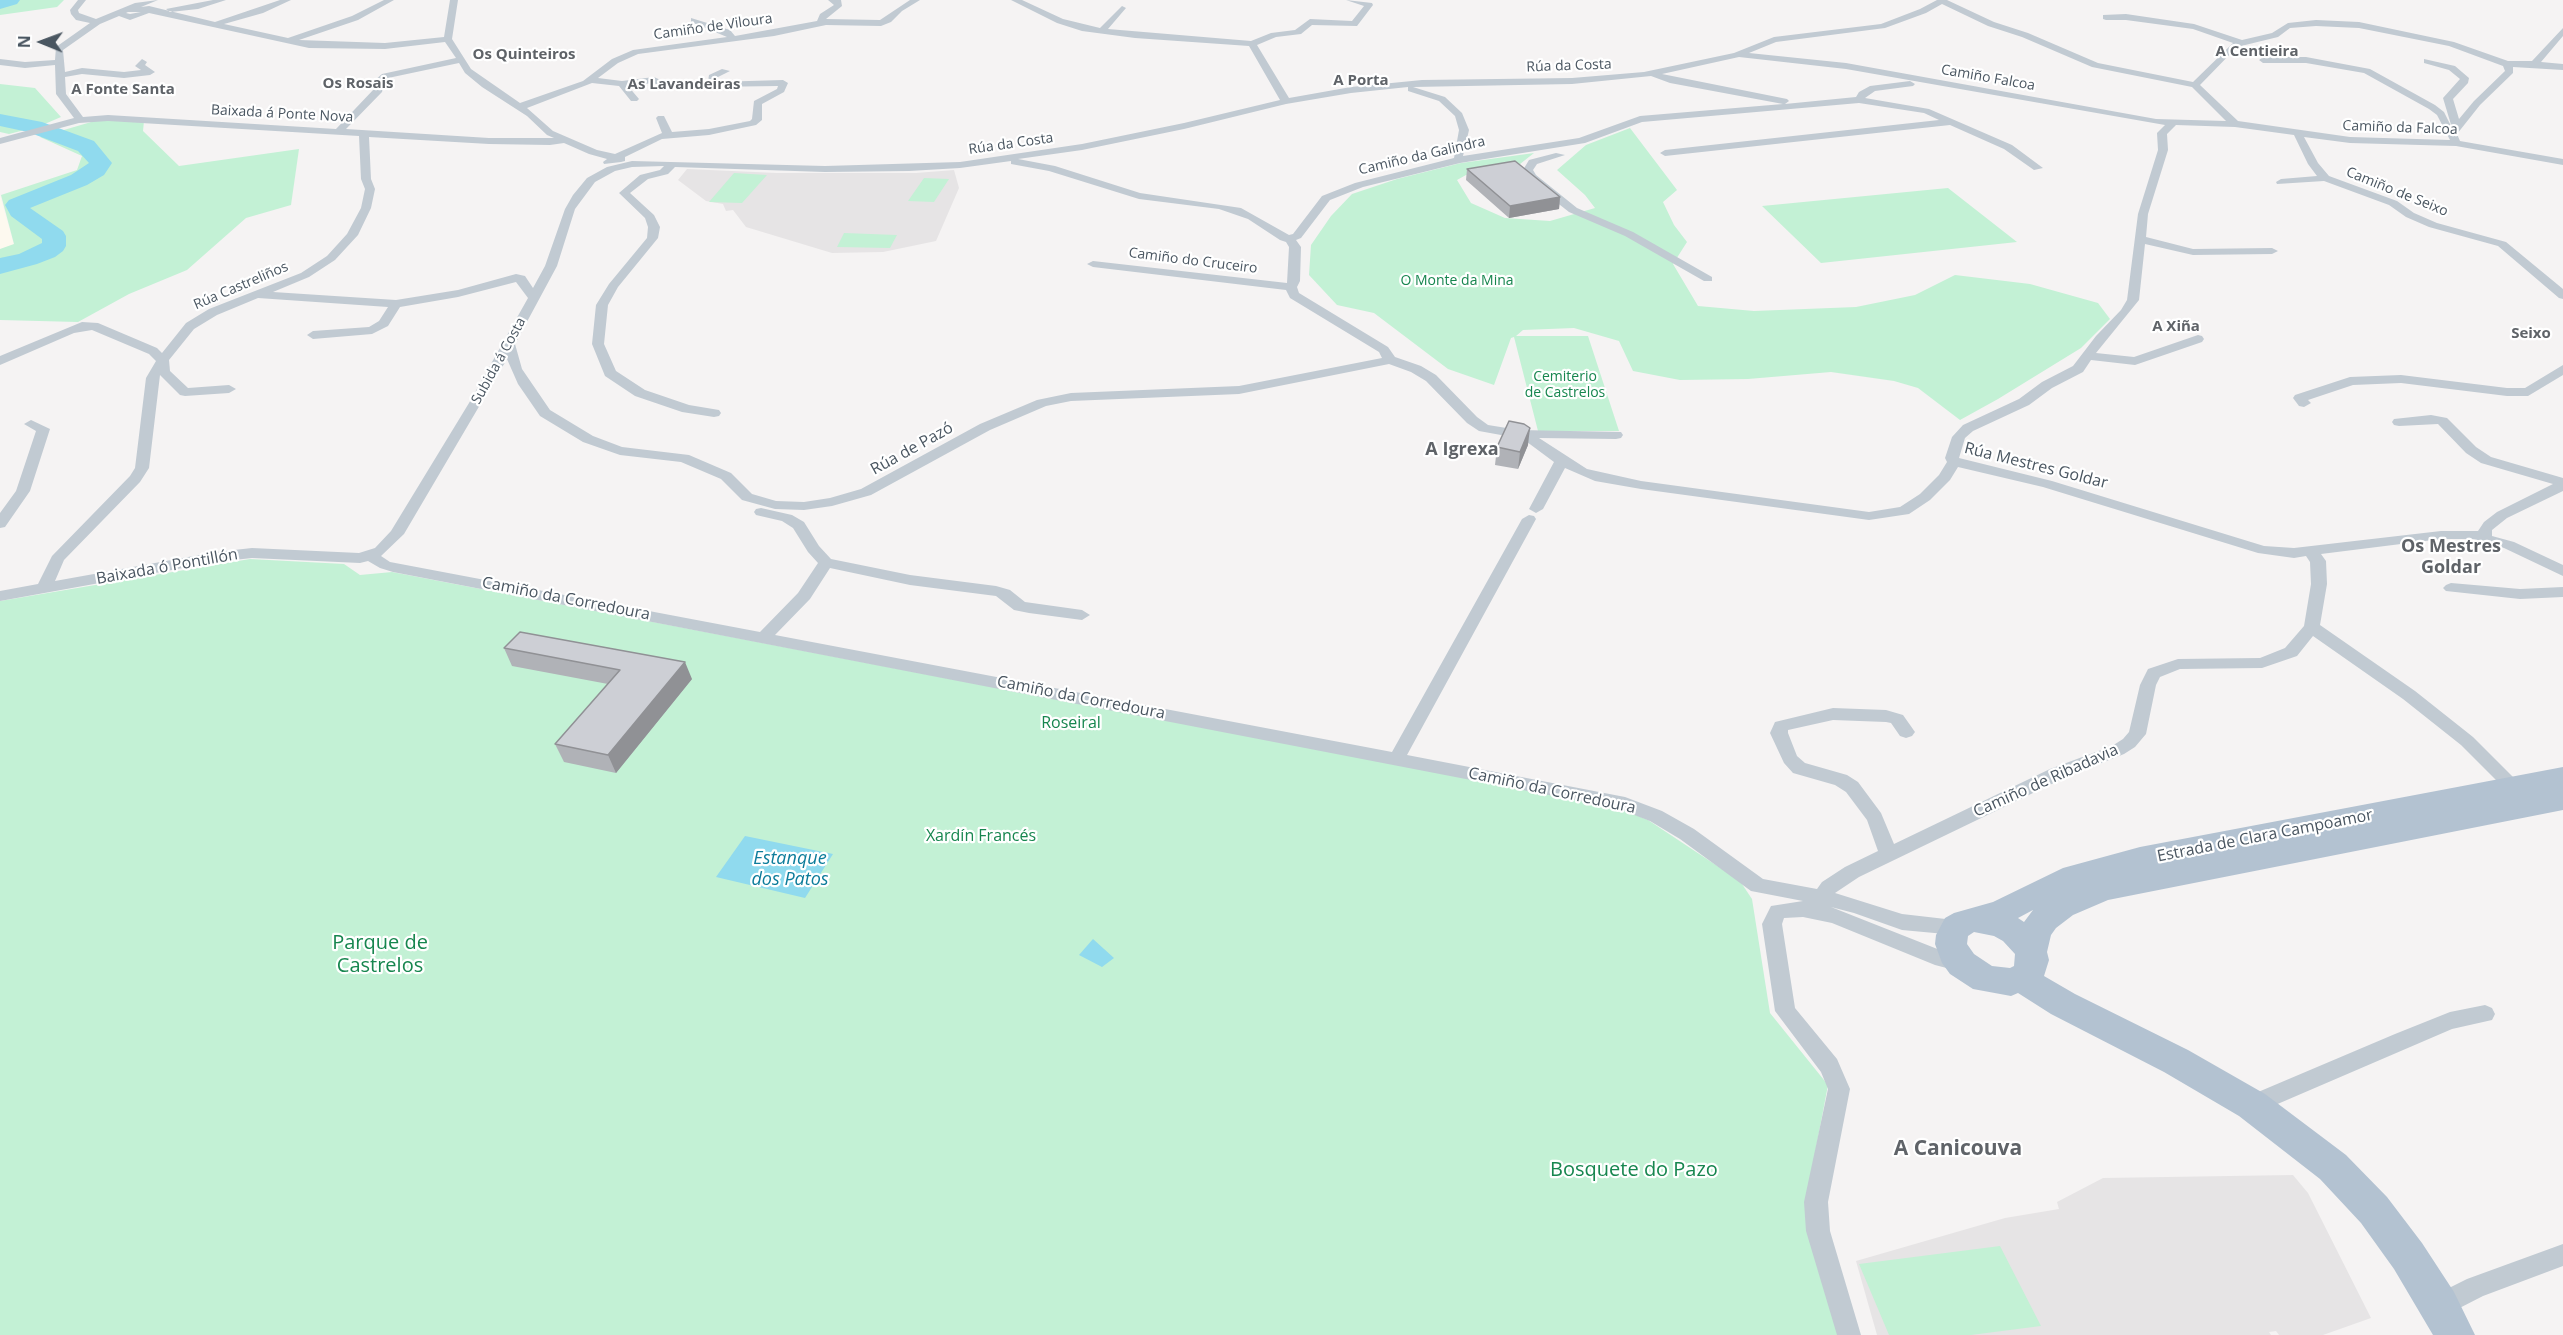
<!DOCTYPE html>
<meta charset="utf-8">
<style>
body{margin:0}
#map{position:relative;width:2563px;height:1335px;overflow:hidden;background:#f5f3f3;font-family:"Open Sans",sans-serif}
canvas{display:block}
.north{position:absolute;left:12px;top:12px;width:60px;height:60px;-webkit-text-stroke:4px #fff;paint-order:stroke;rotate:271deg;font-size:16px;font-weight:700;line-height:24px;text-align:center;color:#4a5661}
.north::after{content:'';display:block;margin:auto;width:21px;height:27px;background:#4a5661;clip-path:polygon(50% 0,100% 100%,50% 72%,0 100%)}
</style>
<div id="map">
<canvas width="2563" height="1335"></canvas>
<div class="north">N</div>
</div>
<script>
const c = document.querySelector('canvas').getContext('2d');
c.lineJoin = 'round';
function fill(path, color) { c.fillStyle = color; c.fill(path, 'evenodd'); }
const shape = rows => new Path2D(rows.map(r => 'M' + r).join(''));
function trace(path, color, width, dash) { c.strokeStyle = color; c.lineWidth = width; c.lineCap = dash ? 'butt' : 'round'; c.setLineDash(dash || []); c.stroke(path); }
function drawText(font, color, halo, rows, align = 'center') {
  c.font = font + ' "Open Sans",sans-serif'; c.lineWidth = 4.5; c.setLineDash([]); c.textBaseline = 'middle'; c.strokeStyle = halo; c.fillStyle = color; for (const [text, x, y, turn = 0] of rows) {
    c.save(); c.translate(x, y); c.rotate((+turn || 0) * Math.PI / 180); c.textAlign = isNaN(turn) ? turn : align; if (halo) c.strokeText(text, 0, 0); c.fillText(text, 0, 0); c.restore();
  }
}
const commercial = shape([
 [0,195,14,245,0,249]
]);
const education = shape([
 [687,169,777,173,916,173,954,170,959,188,936,241,883,252,832,253,746,227,733,210,726,211,723,204,706,201,678,180],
 [2293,1175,2308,1193,2371,1318,2323,1335,2279,1335,2276,1331,2269,1332,2271,1335,1877,1335,1856,1261,2005,1218,2059,1209,2057,1202,2103,1178]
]);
const green = shape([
 [0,0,64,0,57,7,0,15],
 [0,84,35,88,61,117,40,126,9,134,0,132],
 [98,120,144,121,143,131,179,166,299,149,291,205,246,218,187,270,129,294,78,322,0,320,0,249,14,244,1,195,77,170,82,156,40,137],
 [1630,128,1677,190,1663,202,1674,225,1687,242,1673,264,1698,306,1754,311,1856,307,1915,295,1955,275,2030,284,2098,303,2110,319,2081,348,1998,399,1960,420,1918,388,1894,381,1831,372,1748,379,1680,380,1633,371,1619,341,1574,328,1523,330,1516,336,1588,336,1619,431,1538,431,1514,337,1511,338,1494,385,1448,369,1374,313,1337,305,1309,275,1311,245,1331,216,1352,194,1397,179,1461,163,1534,153,1515,168,1466,175,1457,180,1471,203,1505,218,1550,221,1595,208,1585,195,1557,170,1586,145],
 [734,173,767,175,742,203,709,202],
 [924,178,949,179,934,202,908,201],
 [1948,188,2017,242,1821,263,1762,206],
 [844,233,897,235,890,248,837,247],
 [250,559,344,564,360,575,392,572,1614,806,1648,820,1740,881,1752,899,1770,1013,1828,1085,1805,1206,1839,1335,0,1335,0,601],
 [2000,1246,2041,1326,1971,1335,1889,1335,1859,1264]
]);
const water = shape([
 [745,836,833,854,805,898,716,877],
 [1093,939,1114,958,1102,967,1079,955]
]);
const river = shape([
 [0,0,20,0,17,4,0,9,0,0],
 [0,114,42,122,94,141,112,163,104,175,87,185,30,208,63,231,66,236,66,246,63,251,55,257,37,264,0,274,0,258,19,254,42,243,42,239,11,216,5,205,9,200,71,175,89,163,78,151,28,132,0,126,0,114]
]);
const street = shape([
 [78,0,86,0,78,10,79,13,96,19,135,3,158,0,141,7,149,6,215,22,280,0,291,0,263,13,224,24,288,38,352,16,384,0,394,0,358,20,299,40,385,43,444,37,450,0,458,0,452,39,471,69,520,103,583,81,612,59,633,50,727,37,691,22,691,18,730,30,735,36,817,21,820,14,834,5,828,0,841,0,842,6,826,19,880,20,910,0,920,0,902,11,891,22,881,26,826,25,774,36,638,54,618,63,598,78,622,81,654,77,667,83,662,86,653,83,628,86,639,99,637,101,631,101,619,86,592,83,527,108,553,131,597,150,615,154,662,133,656,118,658,116,664,116,672,132,709,129,750,121,752,119,754,101,777,89,778,86,707,87,709,75,722,69,730,71,716,78,715,82,783,80,788,83,784,92,762,104,762,120,756,125,709,135,662,139,625,157,625,161,621,162,604,164,603,162,607,159,589,154,564,143,550,145,489,144,369,137,371,179,375,189,371,208,358,235,335,260,309,277,273,292,396,300,458,290,516,274,525,276,533,288,545,266,565,209,573,195,587,178,607,167,632,161,825,166,960,162,1082,144,1184,123,1280,100,1249,46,1135,38,1082,31,1057,23,1011,0,1022,0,1063,19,1100,28,1122,6,1126,8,1108,29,1251,41,1271,33,1295,30,1310,19,1352,21,1364,6,1346,0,1372,3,1373,5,1357,26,1312,25,1301,34,1276,37,1257,45,1289,98,1351,87,1422,80,1572,78,1644,72,1734,53,1774,37,1881,24,1920,9,1937,0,1947,0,1994,22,2028,33,2098,63,2193,82,2233,43,2193,29,2126,20,2106,20,2103,19,2103,15,2126,14,2194,24,2242,40,2272,33,2288,23,2316,20,2359,22,2454,42,2508,61,2532,61,2563,28,2563,36,2541,62,2563,64,2563,70,2513,67,2513,73,2480,105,2457,134,2460,141,2563,159,2563,165,2456,146,2350,143,2304,137,2318,163,2329,176,2397,201,2414,213,2437,223,2506,242,2563,289,2563,299,2559,298,2498,246,2429,227,2406,217,2389,205,2324,181,2277,184,2276,182,2281,179,2317,176,2308,164,2294,135,2235,127,2176,125,2167,134,2168,150,2148,214,2146,237,2193,249,2272,248,2278,251,2272,254,2193,255,2145,244,2139,300,2096,353,2134,357,2198,335,2202,336,2204,339,2202,342,2135,365,2091,360,2083,372,2052,388,2029,405,1973,431,1965,438,1959,458,2052,481,2264,546,2294,548,2441,531,2478,531,2484,522,2497,512,2553,484,2481,463,2466,453,2438,424,2399,426,2394,425,2392,422,2394,419,2431,415,2447,418,2476,447,2491,457,2563,478,2563,491,2507,518,2492,530,2492,536,2514,542,2563,565,2563,576,2504,548,2473,539,2441,539,2321,554,2326,561,2327,584,2320,625,2415,691,2473,737,2523,787,2520,792,2514,794,2508,792,2461,745,2403,699,2313,636,2297,656,2262,668,2180,669,2160,677,2156,685,2146,734,2135,747,2124,754,2062,779,1859,877,1835,893,1902,914,1963,921,1966,927,1963,933,1956,935,1902,930,1854,913,1831,907,1945,952,1969,958,1972,964,1969,970,1962,972,1935,965,1832,923,1803,917,1784,918,1782,924,1795,1008,1837,1059,1850,1089,1828,1202,1830,1231,1861,1335,1837,1335,1806,1231,1804,1202,1828,1089,1821,1072,1775,1011,1762,924,1771,906,1803,901,1751,891,1680,839,1650,821,1616,808,393,572,380,568,368,561,360,563,252,558,216,562,0,601,0,591,38,584,52,556,130,476,135,468,146,378,156,361,149,354,92,330,74,333,0,365,0,356,82,322,98,323,157,348,162,353,186,323,209,309,301,273,327,256,347,234,361,208,365,189,361,179,359,136,108,121,79,123,0,144,0,138,74,118,56,94,55,65,25,68,0,65,0,59,25,62,55,60,56,47,90,23,76,20,71,14,70,10,78,0],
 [1942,4,1988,26,2022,37,2092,67,2192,87,2226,121,2156,119,1846,63,1749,53,1776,42,1885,28,1926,13,1942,4],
 [128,12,141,12,130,14,126,13,128,12],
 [149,13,309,48,385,49,445,42,456,58,382,74,375,80,374,89,336,129,108,115,83,117,66,94,65,77,82,74,124,78,150,75,155,72,145,65,147,62,142,59,135,66,141,70,124,72,82,68,65,72,63,50,100,24,119,16,130,20,149,13],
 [2316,26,2359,28,2449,46,2503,66,2505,71,2474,101,2459,119,2453,99,2468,83,2469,78,2455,66,2424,59,2424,63,2449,70,2460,79,2443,98,2452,128,2444,112,2435,105,2370,69,2306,57,2263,57,2259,60,2263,63,2306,63,2364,73,2429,109,2437,115,2450,140,2350,137,2238,121,2200,85,2237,47,2278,37,2290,28,2316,26],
 [1739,57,1846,69,2165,125,2157,133,2158,150,2138,214,2127,300,2121,310,2096,336,2073,366,2042,382,2019,399,1963,425,1952,437,1945,458,1947,462,1939,475,1920,494,1900,507,1869,512,1641,481,1587,469,1539,438,1616,439,1621,438,1623,435,1621,432,1519,430,1488,425,1477,417,1436,375,1421,366,1395,357,1388,347,1299,293,1297,287,1300,281,1301,247,1296,240,1301,238,1330,200,1363,187,1460,163,1585,143,1642,122,1859,103,1924,113,1939,120,1665,150,1660,153,1665,156,1950,125,2004,149,2034,170,2043,168,2012,145,1929,109,1865,98,1875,91,1913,86,1915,84,1910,81,1870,86,1859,92,1856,97,1785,104,1789,101,1787,99,1662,74,1739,57],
 [459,63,465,73,482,87,527,116,547,135,554,138,489,138,346,129,382,92,385,81,388,78,459,63],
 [1651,76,1670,83,1783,104,1640,116,1579,138,1463,156,1469,130,1462,113,1445,97,1413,87,1572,84,1651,76],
 [1408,87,1408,91,1439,101,1455,116,1459,130,1454,158,1355,183,1322,196,1293,234,1289,235,1241,208,1140,193,1055,166,1018,159,1082,150,1184,129,1286,104,1351,93,1408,87],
 [1011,161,1011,164,1049,171,1139,199,1219,209,1248,219,1280,240,1286,242,1289,247,1287,283,1093,261,1087,264,1093,267,1286,290,1290,298,1379,352,1382,358,1239,386,1071,393,1037,400,980,424,861,489,830,498,804,502,776,501,752,494,731,473,689,455,622,447,593,436,550,410,522,369,515,344,557,266,575,209,595,182,615,171,632,167,664,166,660,170,640,175,619,193,645,218,648,227,647,238,609,284,596,305,592,344,605,376,635,396,682,412,714,417,719,416,721,413,719,410,689,405,645,390,616,371,604,344,608,305,618,287,658,238,660,227,654,215,630,193,648,179,668,174,675,167,825,172,909,171,960,168,1011,161],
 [516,282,528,298,469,403,391,531,375,548,359,553,252,548,216,552,55,581,64,560,140,482,149,468,160,375,180,395,185,396,229,393,236,389,229,385,188,388,170,371,169,360,194,329,217,315,258,298,388,307,379,321,369,327,313,331,307,335,313,339,372,334,388,326,400,307,458,297,516,282],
 [507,359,518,384,540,416,583,442,620,455,681,462,721,479,742,500,775,509,804,510,832,506,871,495,990,430,1046,406,1071,401,1239,394,1389,364,1411,372,1426,381,1467,423,1479,431,1523,439,1554,462,1529,509,1536,513,1543,509,1565,468,1595,481,1641,489,1869,520,1909,514,1930,500,1950,480,1958,467,2043,487,2258,553,2294,558,2306,556,2310,562,2311,584,2304,626,2285,648,2260,658,2178,659,2148,669,2140,685,2129,732,2123,739,2112,746,2050,769,1894,844,1881,813,1858,782,1847,775,1805,763,1797,756,1788,733,1788,730,1833,720,1886,722,1891,723,1900,736,1906,738,1912,736,1915,732,1903,715,1886,710,1833,708,1775,722,1770,733,1784,763,1793,773,1835,785,1846,792,1867,820,1878,851,1845,867,1822,882,1817,889,1763,879,1694,829,1662,811,1625,797,1407,755,1536,519,1534,516,1529,515,1522,519,1392,752,775,635,810,599,830,568,910,585,996,596,1014,610,1029,613,1082,620,1090,615,1082,610,1025,602,1010,590,996,586,910,575,831,559,819,546,804,522,792,515,761,508,756,509,754,512,756,515,782,521,793,528,808,552,818,563,798,593,760,632,390,562,381,556,404,534,507,359],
 [213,0,226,0,198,9,170,12,166,9,213,0],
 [1556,153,1565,155,1537,164,1533,170,1536,175,1577,208,1633,232,1712,277,1712,281,1704,281,1625,236,1569,212,1527,179,1523,170,1529,160,1556,153],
 [2563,365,2563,375,2528,396,2507,396,2401,383,2353,385,2308,400,2311,403,2304,407,2299,406,2293,398,2295,395,2350,377,2401,375,2507,388,2525,388,2563,365],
 [31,420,50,429,30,491,5,527,0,528,0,513,16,491,36,431,24,424,31,420],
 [2451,583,2520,589,2563,587,2563,597,2520,599,2446,591,2443,588,2446,585,2451,583],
 [2485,1005,2492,1008,2495,1014,2492,1020,2452,1029,2252,1115,2244,1112,2241,1105,2244,1098,2395,1034,2450,1012,2485,1005],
 [2563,1244,2563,1266,2483,1296,2440,1318,2431,1315,2428,1306,2431,1297,2467,1279,2563,1244]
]);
const primary = shape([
 [2563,767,2563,810,2108,900,2073,915,2056,928,2051,935,2047,952,2049,960,2044,976,2075,994,2188,1050,2265,1094,2346,1155,2387,1197,2422,1243,2454,1292,2475,1335,2433,1335,2394,1269,2361,1223,2320,1179,2239,1116,2164,1072,2051,1014,2018,993,2011,996,1973,989,1950,974,1942,963,1935,944,1936,935,1945,918,1954,913,1993,902,2063,868,2140,847,2563,767],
 [2033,910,2024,922,2018,918,2033,910],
 [1974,932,1994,936,2003,941,2015,954,2014,966,2010,968,1992,966,1974,954,1967,944,1968,936,1974,932]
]);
const wall = shape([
 [1467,169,1560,197,1559,209,1509,218,1466,180],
 [1528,445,1518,469,1495,465,1497,447],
 [504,648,692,679,616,773,564,762,555,744,608,684,512,666]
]);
const shadedWall = shape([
 [1560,197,1559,209,1509,218,1510,206],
 [1530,428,1528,445,1518,469,1520,452],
 [685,662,692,679,616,773,608,755]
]);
const building = shape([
 [1515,161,1560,197,1510,206,1467,169,1515,161],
 [1509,421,1524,424,1530,428,1520,452,1497,447,1509,421],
 [520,632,685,662,608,755,555,744,620,670,504,648,520,632]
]);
const farStreetnames = [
 ["Camiño de Viloura",713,27,-8],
 ["Rúa da Costa",1569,66,-2],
 ["Camiño Falcoa",1988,78,10],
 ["Baixada á Ponte Nova",282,114,3],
 ["Camiño da Falcoa",2400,128,2],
 ["Rúa da Costa",1011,144,-8],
 ["Camiño da Galindra",1422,156,-13],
 ["Camiño de Seixo",2397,192,22],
 ["Camiño do Cruceiro",1193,261,7],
 ["Rúa Castreliños",241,286,-23],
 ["Subida á Costa",499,361,-61]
];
const farParknames = [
 ["O Monte da Mina",1457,281],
 ["Cemiterio",1565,377],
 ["de Castrelos",1565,393]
];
const farNeighbourhoodnames = [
 ["A Centieira",2257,52],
 ["Os Quinteiros",524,55],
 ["A Porta",1361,81],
 ["Os Rosais",358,84],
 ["As Lavandeiras",684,85],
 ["A Fonte Santa",123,90],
 ["A Xiña",2176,327],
 ["Seixo",2531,334]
];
const streetNames = [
 ["Rúa de Pazó",912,449,-29],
 ["Rúa Mestres Goldar",2036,466,14],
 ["Baixada ó Pontillón",167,567,-10],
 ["Camiño da Corredoura",566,599,11],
 ["Camiño da Corredoura",1081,698,11],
 ["Camiño de Ribadavia",2046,781,-24],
 ["Camiño da Corredoura",1552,791,12],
 ["Estrada de Clara Campoamor",2265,836,-11]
];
const parkNames = [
 ["Roseiral",1071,723],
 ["Xardín Francés",981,836]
];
const neighbourhoodNames = [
 ["A Igrexa",1462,450],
 ["Os Mestres",2451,547],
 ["Goldar",2451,568]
];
const waterNames = [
 ["Estanque",790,859],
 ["dos Patos",790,880]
];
const nearParknames = [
 ["Parque de",380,943],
 ["Castrelos",380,966],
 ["Bosquete do Pazo",1634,1170]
];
const nearNeighbourhoodnames = [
 ["A Canicouva",1958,1149]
];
fill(commercial, '#fdf9ef');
fill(education, '#e6e4e5');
fill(green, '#c3f1d5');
fill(water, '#90daee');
fill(river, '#90daee');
fill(street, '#c1cad2');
fill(primary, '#b3c2d1');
fill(wall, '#b0b2b7');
fill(shadedWall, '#909195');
fill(building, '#cdcfd5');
trace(building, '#909195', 1.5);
drawText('14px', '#4a5661', '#fff', farStreetnames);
drawText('14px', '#17864f', '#fff', farParknames);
drawText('bold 15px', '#5f6368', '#fff', farNeighbourhoodnames);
drawText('16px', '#4a5661', '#fff', streetNames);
drawText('16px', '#17864f', '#fff', parkNames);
drawText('bold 18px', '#5f6368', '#fff', neighbourhoodNames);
drawText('italic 18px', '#0c7c9b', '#fff', waterNames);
drawText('20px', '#17864f', '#fff', nearParknames);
drawText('bold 21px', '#5f6368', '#fff', nearNeighbourhoodnames);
</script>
